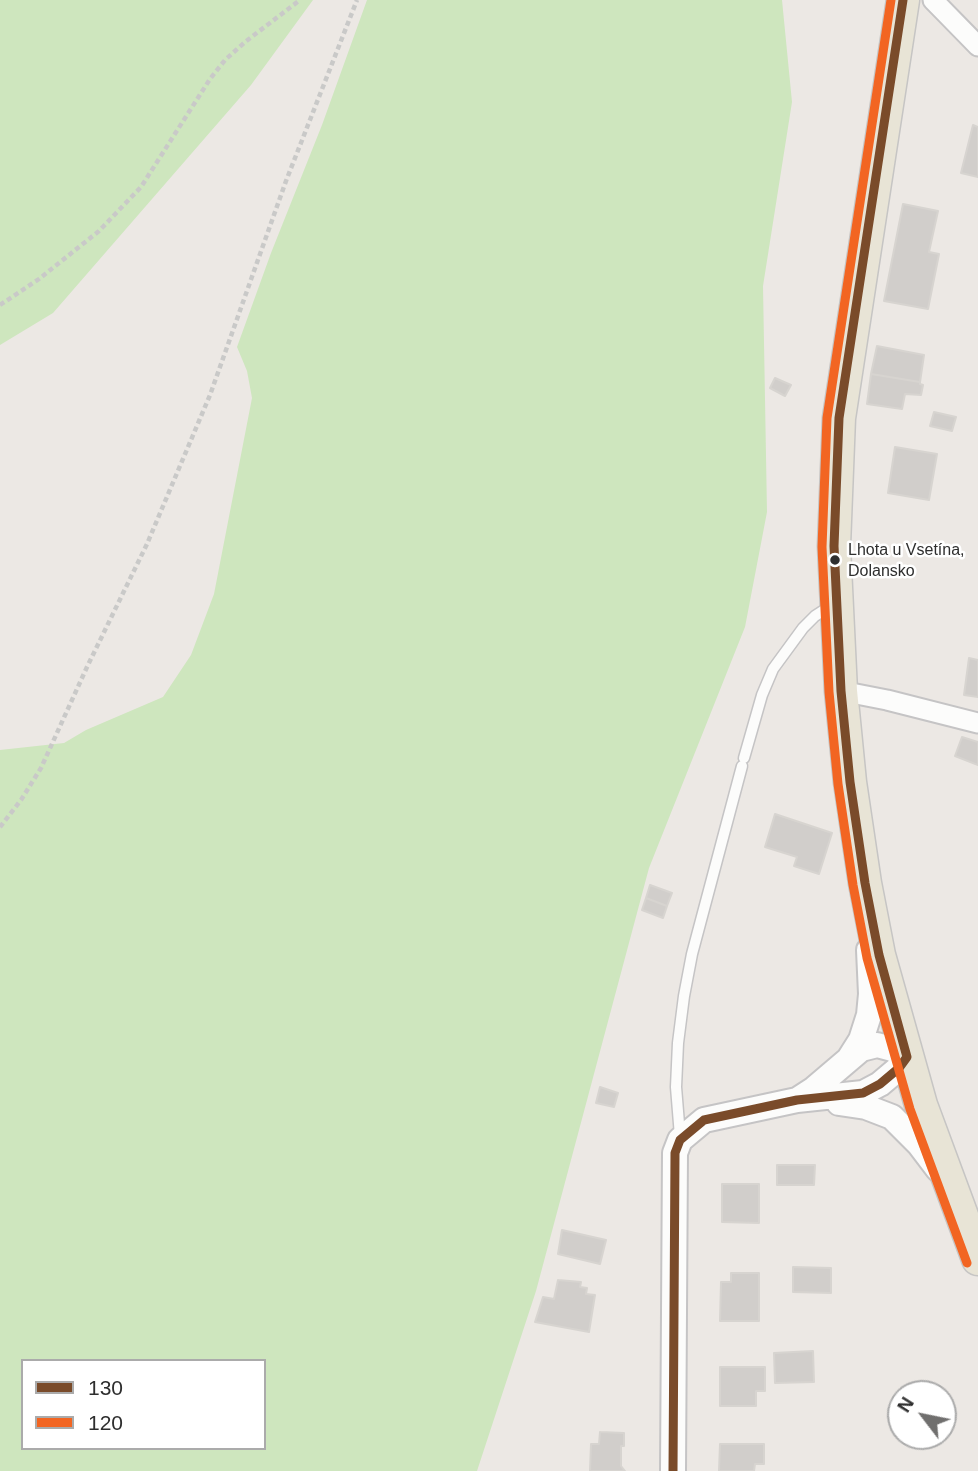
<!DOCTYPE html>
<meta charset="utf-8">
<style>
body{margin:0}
#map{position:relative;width:978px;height:1471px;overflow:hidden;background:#ece8e4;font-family:Helvetica,sans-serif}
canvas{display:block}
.legend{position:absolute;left:21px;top:1359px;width:245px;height:91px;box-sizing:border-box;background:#fff;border:2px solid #ababab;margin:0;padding:9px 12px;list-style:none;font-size:21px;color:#2e2e2e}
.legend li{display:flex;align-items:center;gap:14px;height:35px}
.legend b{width:35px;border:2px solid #ababab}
.north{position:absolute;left:887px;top:1380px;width:70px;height:70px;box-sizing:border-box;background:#fff;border:2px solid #ababab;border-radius:50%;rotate:302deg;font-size:19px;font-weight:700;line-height:28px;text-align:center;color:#2e2e2e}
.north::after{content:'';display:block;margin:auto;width:24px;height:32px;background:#706f6e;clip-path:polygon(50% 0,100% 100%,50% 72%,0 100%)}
</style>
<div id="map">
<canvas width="978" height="1471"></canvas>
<ul class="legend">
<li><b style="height:9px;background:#7a4b2a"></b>130</li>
<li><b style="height:9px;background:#f26522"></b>120</li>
</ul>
<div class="north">N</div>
</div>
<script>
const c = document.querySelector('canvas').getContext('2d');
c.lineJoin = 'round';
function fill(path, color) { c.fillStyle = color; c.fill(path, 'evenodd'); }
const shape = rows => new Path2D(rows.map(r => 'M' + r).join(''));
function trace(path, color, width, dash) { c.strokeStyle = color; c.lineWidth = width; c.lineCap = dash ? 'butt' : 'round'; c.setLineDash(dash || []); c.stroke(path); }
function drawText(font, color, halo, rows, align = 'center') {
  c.font = font + ' Helvetica,sans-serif'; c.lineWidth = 5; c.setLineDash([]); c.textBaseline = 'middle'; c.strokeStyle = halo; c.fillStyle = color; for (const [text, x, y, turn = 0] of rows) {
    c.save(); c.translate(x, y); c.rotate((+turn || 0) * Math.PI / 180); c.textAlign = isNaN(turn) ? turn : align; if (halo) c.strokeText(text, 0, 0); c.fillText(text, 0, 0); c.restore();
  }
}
const green = shape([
 [0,0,313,0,251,85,53,313,0,345],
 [367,0,782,0,792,102,763,286,767,512,745,627,649,868,536,1291,477,1471,0,1471,0,750,64,743,86,730,163,697,191,655,214,594,252,398,247,371,237,347,271,253,322,125],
 [23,1361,264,1361,264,1448,23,1448]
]);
const building = shape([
 [973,125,978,127,978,177,961,173,973,125],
 [903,204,938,211,929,252,939,254,928,309,884,301,903,204],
 [877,346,924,355,920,382,871,374,877,346],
 [871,374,920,382,920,384,923,385,921,395,905,394,902,409,867,404,871,374],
 [775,378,791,385,785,396,770,388,775,378],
 [934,412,956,417,952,431,930,426,934,412],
 [895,447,937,454,929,500,888,493,895,447],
 [969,658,978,660,978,697,964,695,969,658],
 [962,737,978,742,978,765,955,756,962,737],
 [775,814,832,833,819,874,794,866,797,857,765,847,775,814],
 [650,885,672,893,667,906,646,898,650,885],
 [646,898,667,906,663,918,642,910,646,898],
 [600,1087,618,1093,614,1107,596,1103,600,1087],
 [777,1165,815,1165,814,1185,777,1185,777,1165],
 [722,1184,759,1184,759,1223,722,1222,722,1184],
 [562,1230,606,1240,600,1264,558,1254,562,1230],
 [793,1267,831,1268,831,1293,793,1292,793,1267],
 [731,1273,759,1273,759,1321,720,1321,721,1282,731,1282,731,1273],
 [558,1280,581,1282,580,1287,587,1288,586,1294,595,1295,589,1332,535,1322,543,1297,554,1299,558,1280],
 [813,1351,814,1382,775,1383,774,1353,813,1351],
 [720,1367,765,1367,765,1391,756,1391,756,1406,720,1406,720,1367],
 [600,1432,624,1433,624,1446,621,1446,621,1466,625,1471,590,1471,591,1444,599,1444,600,1432],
 [720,1444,764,1444,764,1464,755,1464,754,1471,719,1471,720,1444]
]);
const path = shape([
 [0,305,39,279,99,231,141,187,210,79,225,60,245,42,300,0],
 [0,827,21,800,41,768,87,667,147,544,210,395,286,181,357,0]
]);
const service = shape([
 [744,758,762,695,773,669,803,628,815,616,832,605],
 [680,1136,676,1087,678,1043,684,996,692,954,742,766]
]);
const minor = shape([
 [933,0,978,46],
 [841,691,887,700,978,723]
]);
const tertiary = shape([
 [849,1059,861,1040,869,1015,871,994,869,950],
 [839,1103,866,1107,892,1117,919,1144,938,1169],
 [673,1471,675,1153,680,1140,704,1120,797,1100,863,1093,880,1084,899,1068,907,1057,892,1049,877,1045,861,1049,814,1089,797,1100]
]);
const primary = shape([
 [903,0,839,418,834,546,841,691,850,782,865,883,879,955,921,1105,978,1259]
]);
const bus1 = shape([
 [673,1471,675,1153,680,1140,704,1120,797,1100,863,1093,880,1084,899,1068,907,1057,879,955,865,883,850,782,841,691,834,546,839,418,903,0]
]);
const bus2 = shape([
 [891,0,827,418,822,547,829,692,838,784,853,885,867,958,910,1109,967,1263]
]);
const markers = [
 [835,560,6,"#2e2e2e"]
];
const busNames = [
 ["Lhota u Vsetína,",848,551],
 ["Dolansko",848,572]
];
fill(green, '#cee6be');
fill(building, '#d1cecb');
trace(building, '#d7d4d0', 2);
trace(service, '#c5c4c5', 13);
trace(minor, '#c5c4c5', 23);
trace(tertiary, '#c5c4c5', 28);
trace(primary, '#c6c5c4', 35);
trace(path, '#c9c9c8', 4.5, [5, 3.5]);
trace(service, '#fcfcfb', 10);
trace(minor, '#fcfcfb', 19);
trace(tertiary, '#fcfcfb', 24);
trace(primary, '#e8e4d6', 32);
trace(bus1, '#7a4b2a', 9);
trace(bus2, '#f26522', 9);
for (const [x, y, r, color] of markers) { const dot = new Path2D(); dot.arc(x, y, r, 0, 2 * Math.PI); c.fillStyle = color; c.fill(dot); trace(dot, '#fff', 2.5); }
drawText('16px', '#2e2e2e', '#fff', busNames, 'left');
</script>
